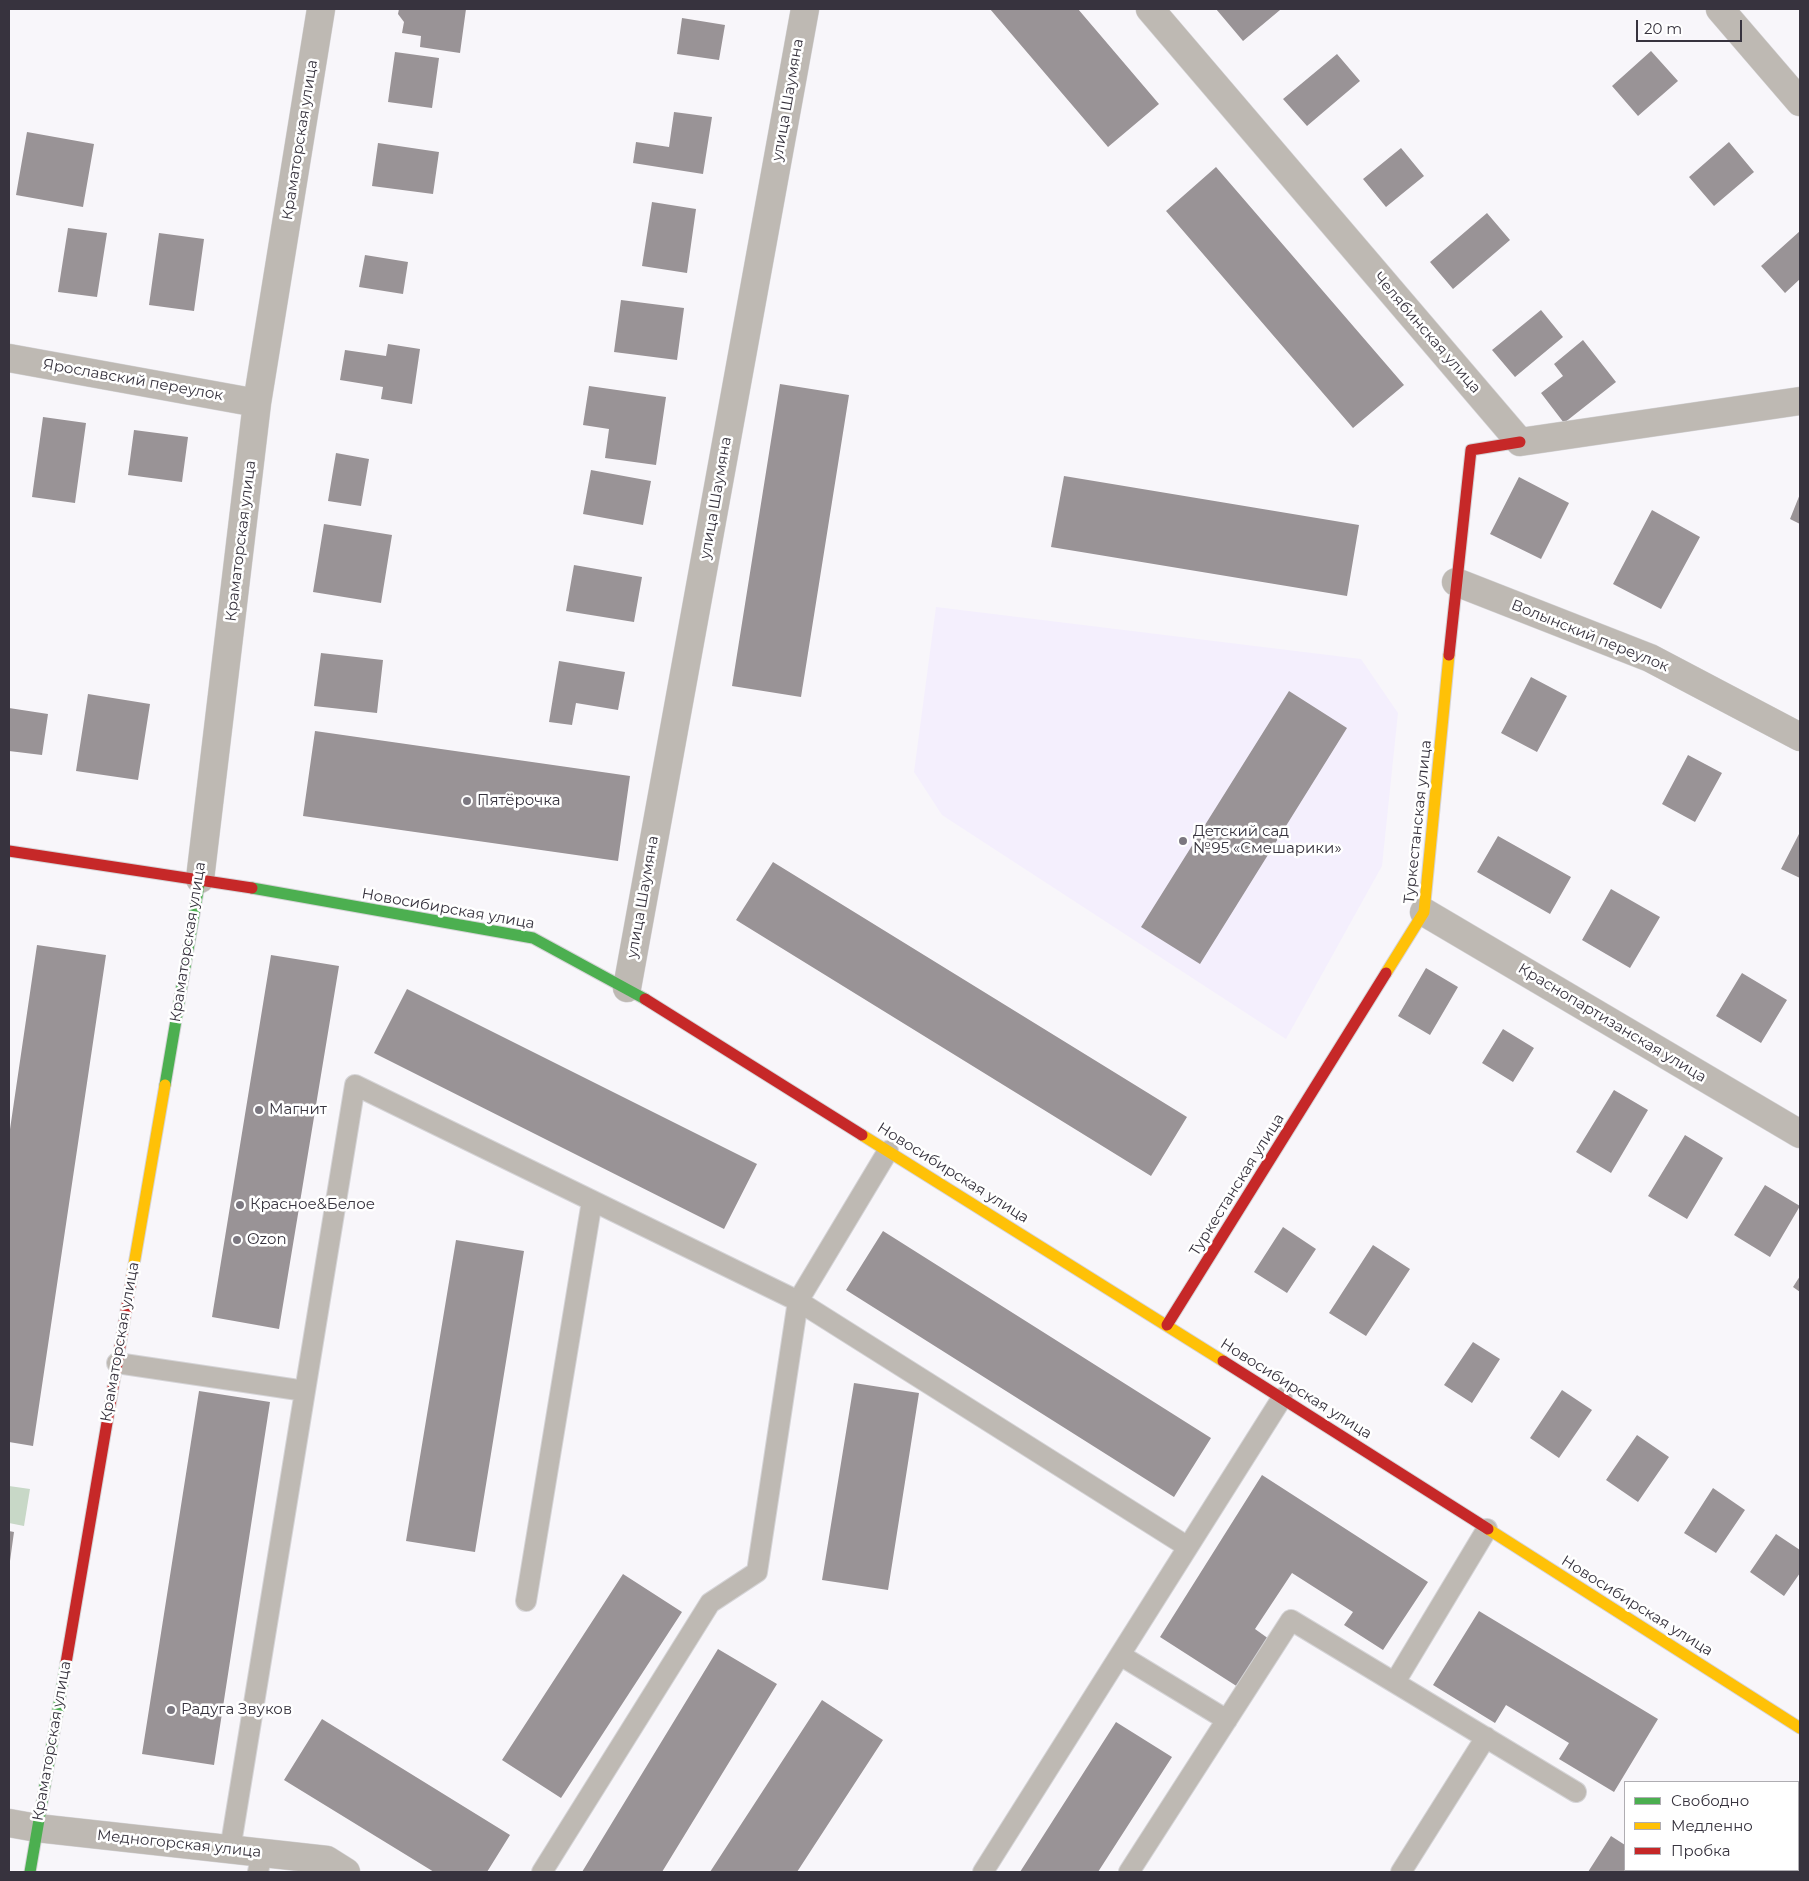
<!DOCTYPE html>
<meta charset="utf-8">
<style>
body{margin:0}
#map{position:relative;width:1809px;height:1881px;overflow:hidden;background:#f8f6fa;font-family:Montserrat,sans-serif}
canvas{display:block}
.frame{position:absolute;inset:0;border:10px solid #37333e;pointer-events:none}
.legend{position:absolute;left:1624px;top:1781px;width:175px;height:90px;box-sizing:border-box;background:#fff;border:1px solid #afadb2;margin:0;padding:6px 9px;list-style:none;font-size:15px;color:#37333e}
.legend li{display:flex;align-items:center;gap:10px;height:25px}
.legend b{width:25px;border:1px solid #afadb2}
.scale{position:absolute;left:1636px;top:20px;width:106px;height:22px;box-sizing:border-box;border:2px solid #37333e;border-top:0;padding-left:6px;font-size:15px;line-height:18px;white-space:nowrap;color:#37333e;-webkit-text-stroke:4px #fff;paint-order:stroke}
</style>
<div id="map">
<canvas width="1809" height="1881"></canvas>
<div class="frame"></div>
<ul class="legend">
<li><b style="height:6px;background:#4caf50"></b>Свободно</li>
<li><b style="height:6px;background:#ffc107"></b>Медленно</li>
<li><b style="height:6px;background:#c62828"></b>Пробка</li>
</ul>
<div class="scale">20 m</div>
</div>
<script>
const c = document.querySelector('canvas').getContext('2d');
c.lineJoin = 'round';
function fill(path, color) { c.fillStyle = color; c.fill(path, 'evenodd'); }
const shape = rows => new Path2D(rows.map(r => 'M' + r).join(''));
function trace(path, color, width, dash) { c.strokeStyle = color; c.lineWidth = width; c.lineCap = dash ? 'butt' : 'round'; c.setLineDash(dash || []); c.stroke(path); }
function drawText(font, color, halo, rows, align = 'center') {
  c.font = font + ' Montserrat,sans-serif'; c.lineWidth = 5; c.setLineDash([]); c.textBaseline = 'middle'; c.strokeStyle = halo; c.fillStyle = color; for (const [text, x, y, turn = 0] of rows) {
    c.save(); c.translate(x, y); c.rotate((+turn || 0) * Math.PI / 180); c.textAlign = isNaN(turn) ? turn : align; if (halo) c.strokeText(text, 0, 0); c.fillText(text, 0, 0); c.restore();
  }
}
const built = shape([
 [936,607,1361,659,1398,713,1382,866,1286,1039,942,815,914,772]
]);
const forest = shape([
 [9,1486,30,1489,24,1526,9,1523]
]);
const building = shape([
 [399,9,466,9,460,53,420,47,421,36,402,33,404,22,398,14],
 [990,9,1078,9,1159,104,1108,147],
 [1216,9,1279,9,1280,10,1243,41],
 [682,18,725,25,719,60,677,54],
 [1651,51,1678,81,1638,116,1612,86],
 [395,52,439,58,432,108,388,102],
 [1337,54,1360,81,1307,126,1283,99],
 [674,112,712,117,703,174,633,163,636,142,669,147],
 [27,132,94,144,83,207,16,195],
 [1729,142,1754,172,1714,206,1689,177],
 [378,143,439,152,433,194,372,186],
 [1401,148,1424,176,1386,207,1363,179],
 [1216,167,1404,385,1353,428,1166,211],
 [652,202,696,209,687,273,642,266],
 [1487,213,1510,240,1453,289,1430,262],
 [68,228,107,233,97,297,58,292],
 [1800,231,1800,279,1785,293,1761,266],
 [159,233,204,239,194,311,149,305],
 [365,255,408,262,403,294,359,287],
 [621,300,684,308,677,360,614,352],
 [1541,310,1563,337,1515,377,1492,350],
 [1583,340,1616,382,1564,423,1541,393,1563,376,1554,364],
 [388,344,420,349,412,404,381,399,383,387,340,380,345,350,386,356],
 [780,384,849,395,801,697,732,686],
 [589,386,666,397,656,465,605,458,609,429,583,425],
 [43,417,86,423,75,503,32,497],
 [134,430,188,437,182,482,128,475],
 [336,453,369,459,361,506,328,501],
 [591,470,651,481,643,525,583,514],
 [1064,476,1359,525,1347,596,1051,547],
 [1519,477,1569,503,1541,559,1490,534],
 [1800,494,1800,524,1790,519],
 [1652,510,1700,537,1661,609,1613,584],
 [324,524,392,535,381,603,313,592],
 [574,565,642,577,634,622,566,611],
 [321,653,383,660,377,713,314,706],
 [559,661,625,672,618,710,576,703,572,725,549,722],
 [1531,677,1567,696,1537,752,1501,733],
 [1289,691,1347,728,1200,964,1141,927],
 [88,694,150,704,138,780,76,771],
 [9,708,48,714,42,755,9,751],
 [315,731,630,776,618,861,303,816],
 [1688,755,1722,773,1695,822,1662,804],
 [1800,832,1800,878,1781,869],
 [1498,836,1571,877,1550,914,1477,872],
 [773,862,1187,1117,1151,1176,736,920],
 [1611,889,1660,917,1630,968,1582,940],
 [37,945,106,955,33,1446,9,1442,9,1136],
 [271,955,339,966,279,1329,212,1317],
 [1426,968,1458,987,1430,1035,1398,1016],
 [1742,973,1787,1000,1761,1043,1716,1016],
 [407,989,757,1164,724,1229,374,1053],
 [1503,1029,1534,1048,1513,1082,1482,1063],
 [1614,1090,1648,1110,1611,1173,1576,1152],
 [1685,1135,1723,1158,1687,1219,1648,1196],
 [1765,1185,1800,1206,1770,1257,1734,1235],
 [1283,1227,1316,1249,1287,1293,1254,1272],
 [883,1231,1211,1438,1174,1497,846,1290],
 [456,1240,524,1251,475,1552,406,1541],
 [1373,1245,1410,1269,1366,1336,1329,1313],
 [1800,1276,1800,1292,1793,1287],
 [1473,1342,1500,1359,1472,1403,1444,1385],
 [854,1383,919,1393,888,1590,822,1580],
 [1562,1390,1592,1410,1559,1458,1530,1438],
 [199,1391,270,1402,214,1765,142,1754],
 [1637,1435,1669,1457,1638,1502,1606,1480],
 [1262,1475,1428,1582,1383,1650,1344,1625,1353,1612,1292,1573,1255,1629,1269,1639,1238,1687,1160,1637],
 [1713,1488,1745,1510,1716,1553,1684,1533],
 [9,1531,14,1532,10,1561,9,1561],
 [1776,1534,1800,1550,1800,1573,1784,1596,1750,1572],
 [623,1574,682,1612,561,1798,502,1760],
 [1479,1611,1658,1719,1614,1792,1559,1759,1569,1743,1506,1705,1495,1723,1433,1685],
 [718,1649,777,1684,662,1872,582,1872],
 [822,1700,883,1740,797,1872,710,1872],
 [322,1719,510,1835,487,1872,434,1872,284,1780],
 [1116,1722,1172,1757,1098,1872,1020,1872],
 [1611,1836,1625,1845,1625,1870,1666,1870,1670,1872,1588,1872]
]);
const lane = shape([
 [117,1363,305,1391],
 [526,1601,592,1201],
 [1120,1655,1227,1720],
 [1395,1682,1487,1529],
 [230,1850,355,1085,798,1301,1188,1547],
 [258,1872,262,1853],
 [542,1872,710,1603,757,1572,798,1301,888,1151],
 [983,1872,1282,1398],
 [1129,1872,1291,1620,1576,1792],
 [1401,1872,1486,1737]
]);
const street = shape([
 [1150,9,1520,442,1800,401],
 [1720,9,1800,102],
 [9,358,257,403],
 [1456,582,1650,658,1800,737],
 [200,879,257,403,321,9],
 [1424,912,1800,1134],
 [627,988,805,9],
 [9,1823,37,1828,327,1860,346,1872]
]);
const fast = shape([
 [252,888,533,938,645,999],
 [165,1085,200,879],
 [30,1872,66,1663]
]);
const slow = shape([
 [1386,973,1424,912,1449,655],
 [862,1135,1223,1361],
 [132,1276,165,1085],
 [1488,1529,1800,1728]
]);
const jam = shape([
 [1449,655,1471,450,1520,442],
 [9,851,252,888],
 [645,999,862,1135],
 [1167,1325,1386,973],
 [1223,1361,1488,1529],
 [66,1663,132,1276]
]);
const markers = [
 [467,801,5,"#7b7780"],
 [1183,841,5,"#7b7780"],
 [259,1110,5,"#7b7780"],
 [240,1205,5,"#7b7780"],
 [237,1240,5,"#7b7780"],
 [171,1710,5,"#7b7780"]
];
const streetNames = [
 ["улица Шаумяна",788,100,-80],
 ["Краматорская улица",300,140,-81],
 ["Челябинская улица",1427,333,49],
 ["Ярославский переулок",133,380,10],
 ["улица Шаумяна",716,498,-80],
 ["Краматорская улица",241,541,-83],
 ["Волынский переулок",1590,636,22],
 ["Туркестанская улица",1418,822,-84],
 ["улица Шаумяна",643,897,-80],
 ["Новосибирская улица",448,909,10],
 ["Краматорская улица",188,942,-81],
 ["Краснопартизанская улица",1612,1023,31],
 ["Новосибирская улица",953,1173,32],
 ["Туркестанская улица",1237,1185,-58],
 ["Краматорская улица",120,1342,-80],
 ["Новосибирская улица",1296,1389,32],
 ["Новосибирская улица",1637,1606,32],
 ["Краматорская улица",52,1741,-80],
 ["Медногорская улица",179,1844,6]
];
const poiNames = [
 ["Пятёрочка",477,801],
 ["Детский сад",1193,832],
 ["№95 «Смешарики»",1193,849],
 ["Магнит",269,1110],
 ["Красное&Белое",250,1205],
 ["Ozon",247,1240],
 ["Радуга Звуков",181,1710]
];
fill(built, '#f4effd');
fill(forest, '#c8d8c7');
fill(building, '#999396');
trace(lane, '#d5d4d7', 22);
trace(street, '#d5d4d7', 29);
trace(fast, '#d5d4d7', 13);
trace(slow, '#d5d4d7', 13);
trace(jam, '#d5d4d7', 13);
trace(lane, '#beb9b3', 20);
trace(street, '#beb9b3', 28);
trace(fast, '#4caf50', 11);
trace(slow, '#ffc107', 11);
trace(jam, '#c62828', 11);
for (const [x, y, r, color] of markers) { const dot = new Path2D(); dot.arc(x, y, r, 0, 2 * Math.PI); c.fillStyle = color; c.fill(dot); trace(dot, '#fff', 2); }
drawText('15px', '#37333e', '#fff', streetNames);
drawText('15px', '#37333e', '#fff', poiNames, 'left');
</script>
